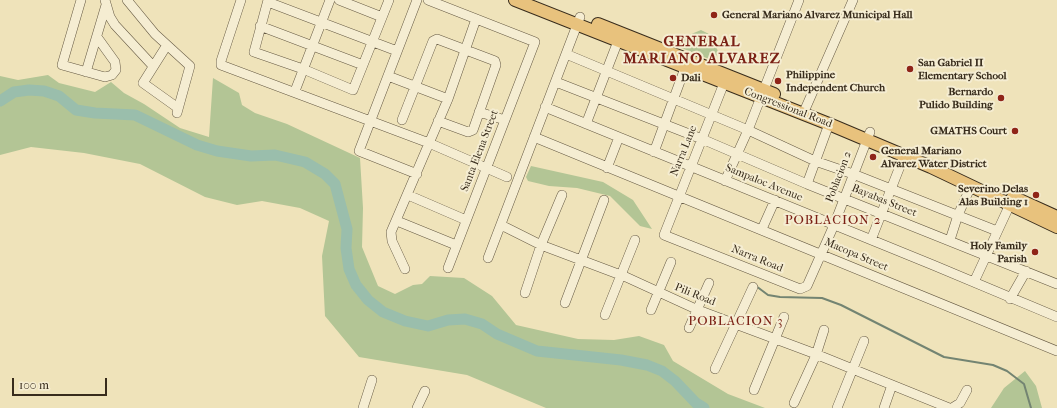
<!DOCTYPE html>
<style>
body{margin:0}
#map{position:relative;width:1057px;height:408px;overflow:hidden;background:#efe3ba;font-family:"IM FELL French Canon",serif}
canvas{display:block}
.scale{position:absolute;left:12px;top:378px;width:95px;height:18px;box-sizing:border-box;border:2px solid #382c1c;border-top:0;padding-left:5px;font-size:12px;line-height:14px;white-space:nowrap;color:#382c1c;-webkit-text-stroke:3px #f5edd2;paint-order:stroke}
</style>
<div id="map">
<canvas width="1057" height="408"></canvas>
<div class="scale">100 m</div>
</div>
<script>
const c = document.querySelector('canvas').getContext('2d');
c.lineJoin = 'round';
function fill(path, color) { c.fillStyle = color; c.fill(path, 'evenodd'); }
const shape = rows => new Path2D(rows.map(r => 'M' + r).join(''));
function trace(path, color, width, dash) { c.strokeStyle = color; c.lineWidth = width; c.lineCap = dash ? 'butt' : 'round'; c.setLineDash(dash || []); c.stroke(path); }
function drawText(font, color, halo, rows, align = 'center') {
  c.font = font + ' "IM FELL French Canon",serif'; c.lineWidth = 4; c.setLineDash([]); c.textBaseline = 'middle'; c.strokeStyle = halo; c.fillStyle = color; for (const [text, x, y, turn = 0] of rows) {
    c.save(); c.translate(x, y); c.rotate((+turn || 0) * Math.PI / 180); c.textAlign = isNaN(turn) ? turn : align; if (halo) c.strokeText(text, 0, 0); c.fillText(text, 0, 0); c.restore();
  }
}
const green = shape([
 [701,30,713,36,718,52,714,61,679,47,684,37],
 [48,75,59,83,95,92,111,82,124,93,144,104,180,128,209,137,213,78,239,93,242,105,255,113,287,124,360,158,363,208,362,247,378,286,395,294,413,285,422,284,430,276,464,278,492,296,516,325,578,339,614,340,639,336,664,345,673,361,728,394,765,408,546,408,467,375,359,357,325,316,322,256,329,221,300,208,262,201,237,205,205,197,140,164,84,153,31,147,0,155,0,76,18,80],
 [531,166,603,182,633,200,652,229,640,226,610,196,577,188,549,186,528,181,526,177],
 [1025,371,1036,386,1042,408,991,408,1004,388]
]);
const stream = shape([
 [756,286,768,295,780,297,822,298,841,305,944,357,993,365,1007,371,1024,384,1031,408]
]);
const river = shape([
 [0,101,14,92,29,90,44,91,59,96,76,110,95,113,135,115,197,145,217,151,251,156,275,155,305,162,325,174,335,184,347,229,346,248,349,269,356,285,368,300,383,312,405,321,428,326,448,320,465,319,482,324,497,334,537,351,621,360,647,365,662,371,675,381,696,403,704,408]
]);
const minor = shape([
 [81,0,62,65,105,77,112,75,116,70,115,62,97,37],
 [105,0,110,17,115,25,153,66],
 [127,0,155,34,190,66,177,113],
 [241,0,221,61,221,65,429,143,507,177],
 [268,0,254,52,303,69,353,90,389,0],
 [339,0,382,17],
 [428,0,535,42,448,268],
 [268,2,397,51],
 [260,26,363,65],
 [167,45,143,83,178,108],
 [566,54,748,130,815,161,853,174,997,231],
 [86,72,106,5],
 [388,76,448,99],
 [726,78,664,235,800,289,807,286,834,225,870,132],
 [556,82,702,139,807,184,1057,284],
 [295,91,330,0],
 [545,107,933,265,1057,317],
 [479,112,505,120],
 [803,114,853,0],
 [402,120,433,41,437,39,495,61,496,65,473,130,468,132,438,121],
 [586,124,618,41],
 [534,137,1057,351],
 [654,152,685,68],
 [607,168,619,137],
 [417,174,359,151,417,0],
 [725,181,748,130,799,0],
 [807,184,829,124],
 [408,195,466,220],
 [397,221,456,245],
 [501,225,541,245,626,277,698,310,813,353,949,408],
 [762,229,775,200],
 [871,240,904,156],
 [950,240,958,215,971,186],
 [488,258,580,17],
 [405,269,392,241,391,232,448,99,476,19],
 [974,282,1012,200],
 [525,293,541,245,562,195],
 [1010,299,1026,271],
 [565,303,604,200],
 [651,310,671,262],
 [605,315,635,240],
 [689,328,709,283],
 [715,369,753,287],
 [754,390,784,317],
 [794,403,816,355,824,330],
 [363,408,372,380],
 [417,408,425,391],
 [837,408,864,341],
 [884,408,892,385],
 [952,408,960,403,967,390]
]);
const major = shape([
 [515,0,829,124,931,167,1057,227],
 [598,24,774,94],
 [1013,197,1057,217]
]);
const markers = [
 [714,15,4,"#8f2418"],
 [910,69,4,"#8f2418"],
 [673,78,4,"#8f2418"],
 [778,81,4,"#8f2418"],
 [1001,98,4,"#8f2418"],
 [1015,131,4,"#8f2418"],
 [873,157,4,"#8f2418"],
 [1036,195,4,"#8f2418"],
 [1035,252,4,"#8f2418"]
];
const poiNames = [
 ["General Mariano Alvarez Municipal Hall",722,15],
 ["San Gabriel II",918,63],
 ["Elementary School",918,76],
 ["Philippine",786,75],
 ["Independent Church",786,88],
 ["Dali",681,78],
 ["Bernardo",993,92,"right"],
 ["Pulido Building",993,105,"right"],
 ["GMATHS Court",1007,131,"right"],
 ["General Mariano",881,151],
 ["Alvarez Water District",881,164],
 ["Severino Delas",1028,189,"right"],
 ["Alas Building 1",1028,202,"right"],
 ["Holy Family",1027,246,"right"],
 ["Parish",1027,259,"right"]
];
const streetNames = [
 ["Congressional Road",788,108,21],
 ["Santa Elena Street",480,151,-69],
 ["Narra Lane",684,151,-68],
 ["Poblacion 2",839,177,-69],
 ["Sampaloc Avenue",764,183,22],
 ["Bayabas Street",884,201,22],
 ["Macopa Street",856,255,23],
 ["Narra Road",757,259,22],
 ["Pili Road",695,295,22]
];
const quarterNames = [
 ["POBLACION 2",833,221],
 ["POBLACION 3",736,322]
];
const districtNames = [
 ["GENERAL",702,42],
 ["MARIANO ALVAREZ",702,59]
];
fill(green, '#b3c595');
trace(stream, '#738472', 2);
trace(river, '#9abeac', 11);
trace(minor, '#665a44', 10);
trace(major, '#382c1c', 14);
trace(minor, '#f5edd2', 9);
trace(major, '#e8c27d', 12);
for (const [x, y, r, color] of markers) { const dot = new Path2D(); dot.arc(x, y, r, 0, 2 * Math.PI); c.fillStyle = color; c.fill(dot); trace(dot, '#f5edd2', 1.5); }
drawText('bold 11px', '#382c1c', '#f5edd2', poiNames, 'left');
drawText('11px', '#382c1c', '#f5edd2', streetNames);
c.letterSpacing = '1px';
drawText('13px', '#7a1f14', '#f5edd2', quarterNames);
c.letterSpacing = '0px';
c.letterSpacing = '1px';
drawText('bold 15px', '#7a1f14', '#f5edd2', districtNames);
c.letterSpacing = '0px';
</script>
